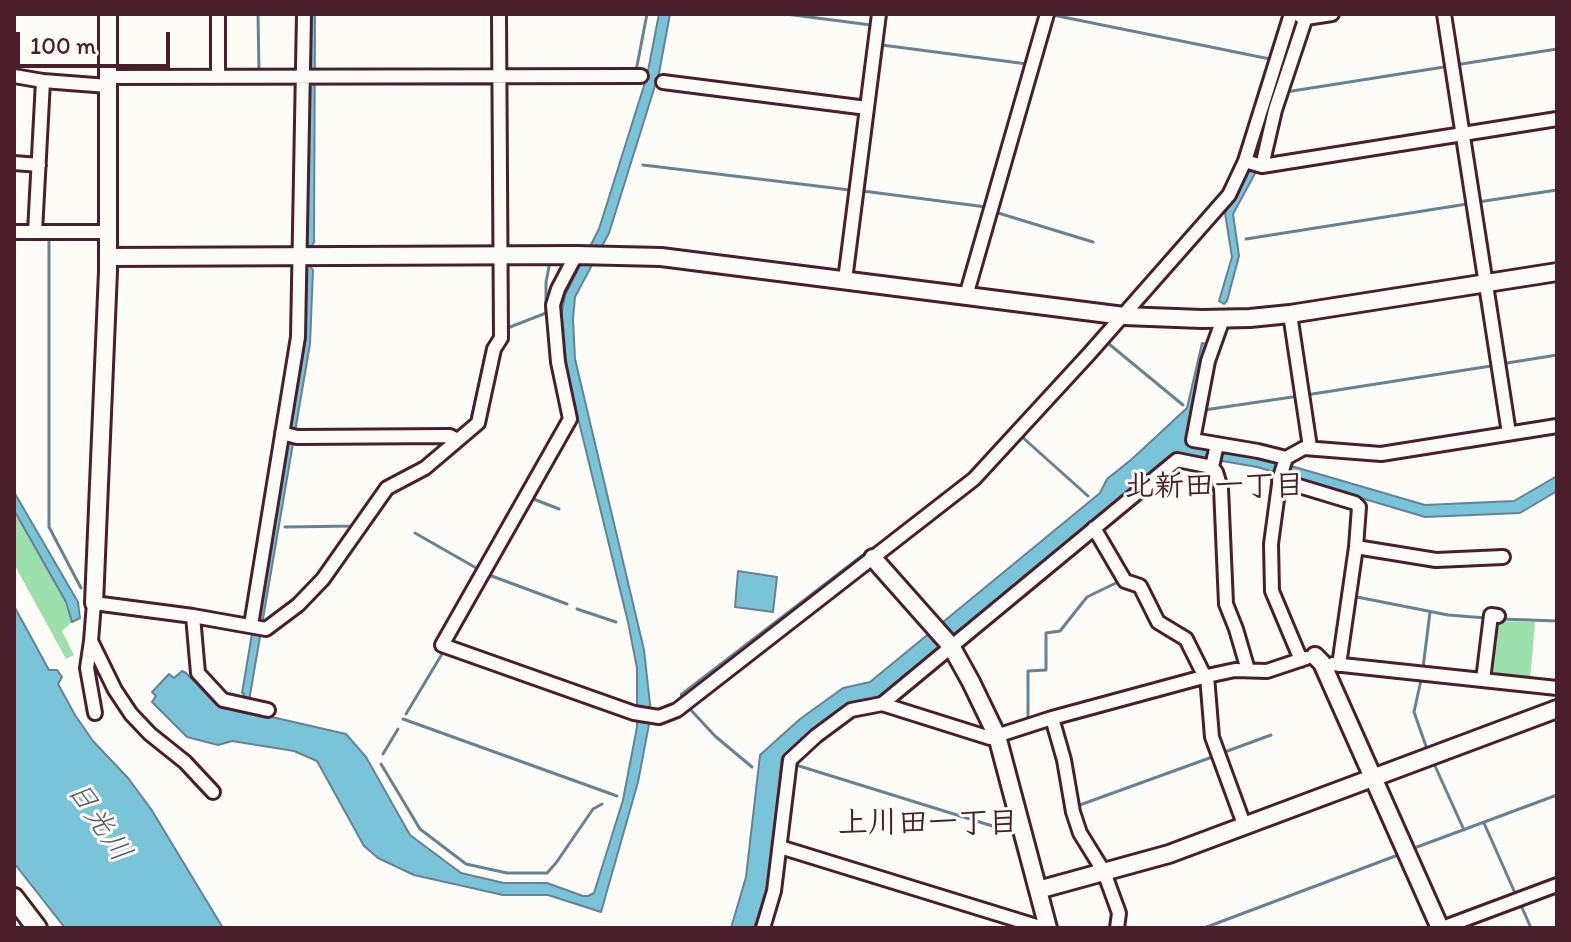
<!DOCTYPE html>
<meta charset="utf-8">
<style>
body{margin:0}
#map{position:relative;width:1571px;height:942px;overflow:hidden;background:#fdfcf7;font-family:Itim,sans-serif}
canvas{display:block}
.frame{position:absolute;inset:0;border:16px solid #4a1f2b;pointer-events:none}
.scale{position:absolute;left:16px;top:32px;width:154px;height:36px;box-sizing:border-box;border:4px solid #4a1f2b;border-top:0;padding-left:10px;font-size:24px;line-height:28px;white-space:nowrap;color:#4a1f2b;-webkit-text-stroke:6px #fdfcf7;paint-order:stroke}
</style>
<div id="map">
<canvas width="1571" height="942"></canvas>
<div class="frame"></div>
<div class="scale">100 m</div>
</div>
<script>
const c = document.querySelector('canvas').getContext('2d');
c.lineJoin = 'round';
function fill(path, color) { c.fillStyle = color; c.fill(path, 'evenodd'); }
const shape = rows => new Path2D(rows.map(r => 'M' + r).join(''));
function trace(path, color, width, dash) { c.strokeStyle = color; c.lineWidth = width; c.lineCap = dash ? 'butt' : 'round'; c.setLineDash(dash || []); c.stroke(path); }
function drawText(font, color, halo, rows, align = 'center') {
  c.font = font + ' Itim,"Klee One",sans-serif'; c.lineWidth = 6; c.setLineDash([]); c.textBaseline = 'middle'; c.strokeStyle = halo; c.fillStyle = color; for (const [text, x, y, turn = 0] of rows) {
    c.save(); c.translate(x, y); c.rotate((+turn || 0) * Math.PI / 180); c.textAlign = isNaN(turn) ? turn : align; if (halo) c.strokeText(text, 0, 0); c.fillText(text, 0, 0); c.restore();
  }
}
const green = shape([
 [14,511,66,602,72,622,62,631,74,655,66,659,14,564],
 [1496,621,1535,622,1530,681,1493,677,1489,673]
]);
const water = shape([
 [307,14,315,14,314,242,312,246,307,246,305,242,307,14],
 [659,14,670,14,659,73,609,233,575,297,573,319,575,359,644,650,650,704,650,719,638,782,601,912,548,895,503,895,414,875,378,858,364,846,317,761,294,751,232,741,218,745,187,737,152,702,156,696,152,692,169,674,174,678,182,671,186,673,216,704,221,706,238,709,244,694,242,693,302,338,305,266,310,266,313,270,310,344,250,695,250,712,346,734,366,757,410,835,461,873,504,883,547,883,583,896,588,896,594,893,623,800,637,727,637,668,628,622,565,365,561,317,565,295,599,229,647,76,659,14],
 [1304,14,1258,168,1233,214,1239,256,1227,301,1224,304,1219,301,1232,257,1225,213,1250,167,1295,18,1304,14],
 [1202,343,1208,344,1186,444,1257,456,1425,505,1514,501,1557,476,1557,491,1520,513,1425,517,1257,467,1176,453,878,698,848,704,809,732,782,757,768,884,754,928,731,928,746,877,760,755,800,719,843,688,870,682,1100,493,1107,479,1132,459,1187,408,1202,343],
 [14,492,78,602,80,618,72,622,66,602,14,510,14,492],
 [862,555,865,558,681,699,681,694,862,555],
 [738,571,777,577,773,612,735,607,738,571],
 [14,606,49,670,57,670,62,677,58,684,75,715,93,741,128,778,151,809,223,928,65,928,14,863,14,606]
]);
const stream = shape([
 [258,14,259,73],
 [786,14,871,25,869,44],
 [1053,15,1270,59],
 [882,45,1027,64],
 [1455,65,1557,49],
 [636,71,647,14],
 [1286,92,1444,67],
 [643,165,850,190],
 [863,191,986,207],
 [1478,202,1557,190],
 [995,212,1093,242],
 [49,238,49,527,81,588],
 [1246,239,1467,204],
 [548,318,546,313,546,282,549,267],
 [505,329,546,313],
 [1109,344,1183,405],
 [1501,364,1557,355],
 [1306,395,1491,366],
 [1204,410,1299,396],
 [468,424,471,420,487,347,493,337],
 [1021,436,1088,496],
 [418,465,443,445],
 [530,500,531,498,559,509],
 [285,527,352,526,364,510],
 [415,533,478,569],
 [489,575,567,604],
 [1352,596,1448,615,1486,618],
 [577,609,616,622],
 [1501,619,1557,621],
 [1423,668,1430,612],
 [1421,680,1414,712,1427,749],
 [689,708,715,736,752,767],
 [406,714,442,654],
 [403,719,617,796],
 [1028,721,1028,671,1046,670,1046,633,1060,631,1087,597,1118,582,1108,563],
 [1222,753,1271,735],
 [383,754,398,729],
 [1057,758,1061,778],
 [381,764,420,829,466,864,507,873,547,873,556,863,593,809,602,804],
 [796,765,1015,833],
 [1435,766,1464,830],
 [1077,806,1215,756],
 [1484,823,1515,893],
 [1417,847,1557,795],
 [1109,902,1113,918,1111,928],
 [1520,903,1531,928],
 [1204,928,1398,855]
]);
const minor = shape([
 [218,14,218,77],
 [1444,14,1509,433],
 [1300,16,1306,18,1332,14],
 [14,76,43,81,108,86],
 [108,77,641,76],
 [663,82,867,108],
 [1245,161,1262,166,1557,119],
 [14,163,39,165],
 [1262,166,1275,110,1307,14],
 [14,232,107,232],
 [35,232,43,81],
 [576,255,558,289,553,305,558,362,570,419,442,645,634,713,659,717,677,710,974,479,1089,354,1229,195,1245,161,1291,14],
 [845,280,879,14],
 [966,296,1047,14],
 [1290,314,1310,447],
 [1223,319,1208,361,1193,440,1258,451,1286,458],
 [282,433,297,437,450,436,458,440],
 [1217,444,1212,467,1216,472,1221,488,1226,604,1236,629,1248,670],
 [1279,480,1355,503,1359,507,1356,547,1339,665],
 [1094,528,1125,581,1140,586,1158,622,1186,639,1205,677],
 [1356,547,1436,560,1503,557],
 [193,616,198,673,223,700,268,710],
 [251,625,298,337,304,14],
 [91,641,87,668,95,713],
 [1301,660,1272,591,1271,544,1280,477,1286,458,1304,448,1381,454,1557,426],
 [1333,664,1557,688],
 [1207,676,1212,737,1245,827],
 [1483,680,1491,615,1498,616],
 [882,704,990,738,1052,718,1207,676,1235,670,1267,671,1306,658],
 [1052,718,1064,760,1073,812,1080,833,1104,872,1119,913,1117,928],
 [213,792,185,762,150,734,131,714,115,690,91,641,94,603,193,616,266,629,298,605,323,579,387,488,425,468,478,423,494,349,501,338,499,14],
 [780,847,1043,928],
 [763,928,774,891,790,760,816,736,851,710,882,704,1177,460,1212,467],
 [1442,928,1557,885]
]);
const tertiary = shape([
 [108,257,576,255,661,257,1124,316,1202,319,1250,318,1290,314,1557,272],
 [873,558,951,646,971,682,997,736,1048,928],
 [94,603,108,271,108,14],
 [1315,656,1322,663,1440,928],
 [1038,890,1169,854,1557,709]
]);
const secondary = shape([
 [14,898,37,928]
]);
const neighbourhoodNames = [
 ["北新田一丁目",1214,487],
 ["上川田一丁目",928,824]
];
const waterNames = [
 ["日光川",98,822,56]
];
fill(green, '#9ce0ac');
fill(water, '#7ac4d9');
trace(water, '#678293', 2);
trace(stream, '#678293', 3);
trace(minor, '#4a1f2b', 18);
trace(tertiary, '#4a1f2b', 22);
trace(secondary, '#4a1f2b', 24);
trace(minor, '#fdfcf7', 12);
trace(tertiary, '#fdfcf7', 16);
trace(secondary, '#fdfcf7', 18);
drawText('bold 30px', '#4a1f2b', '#fdfcf7', neighbourhoodNames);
drawText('italic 30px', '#5b5968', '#fdfcf7', waterNames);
</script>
